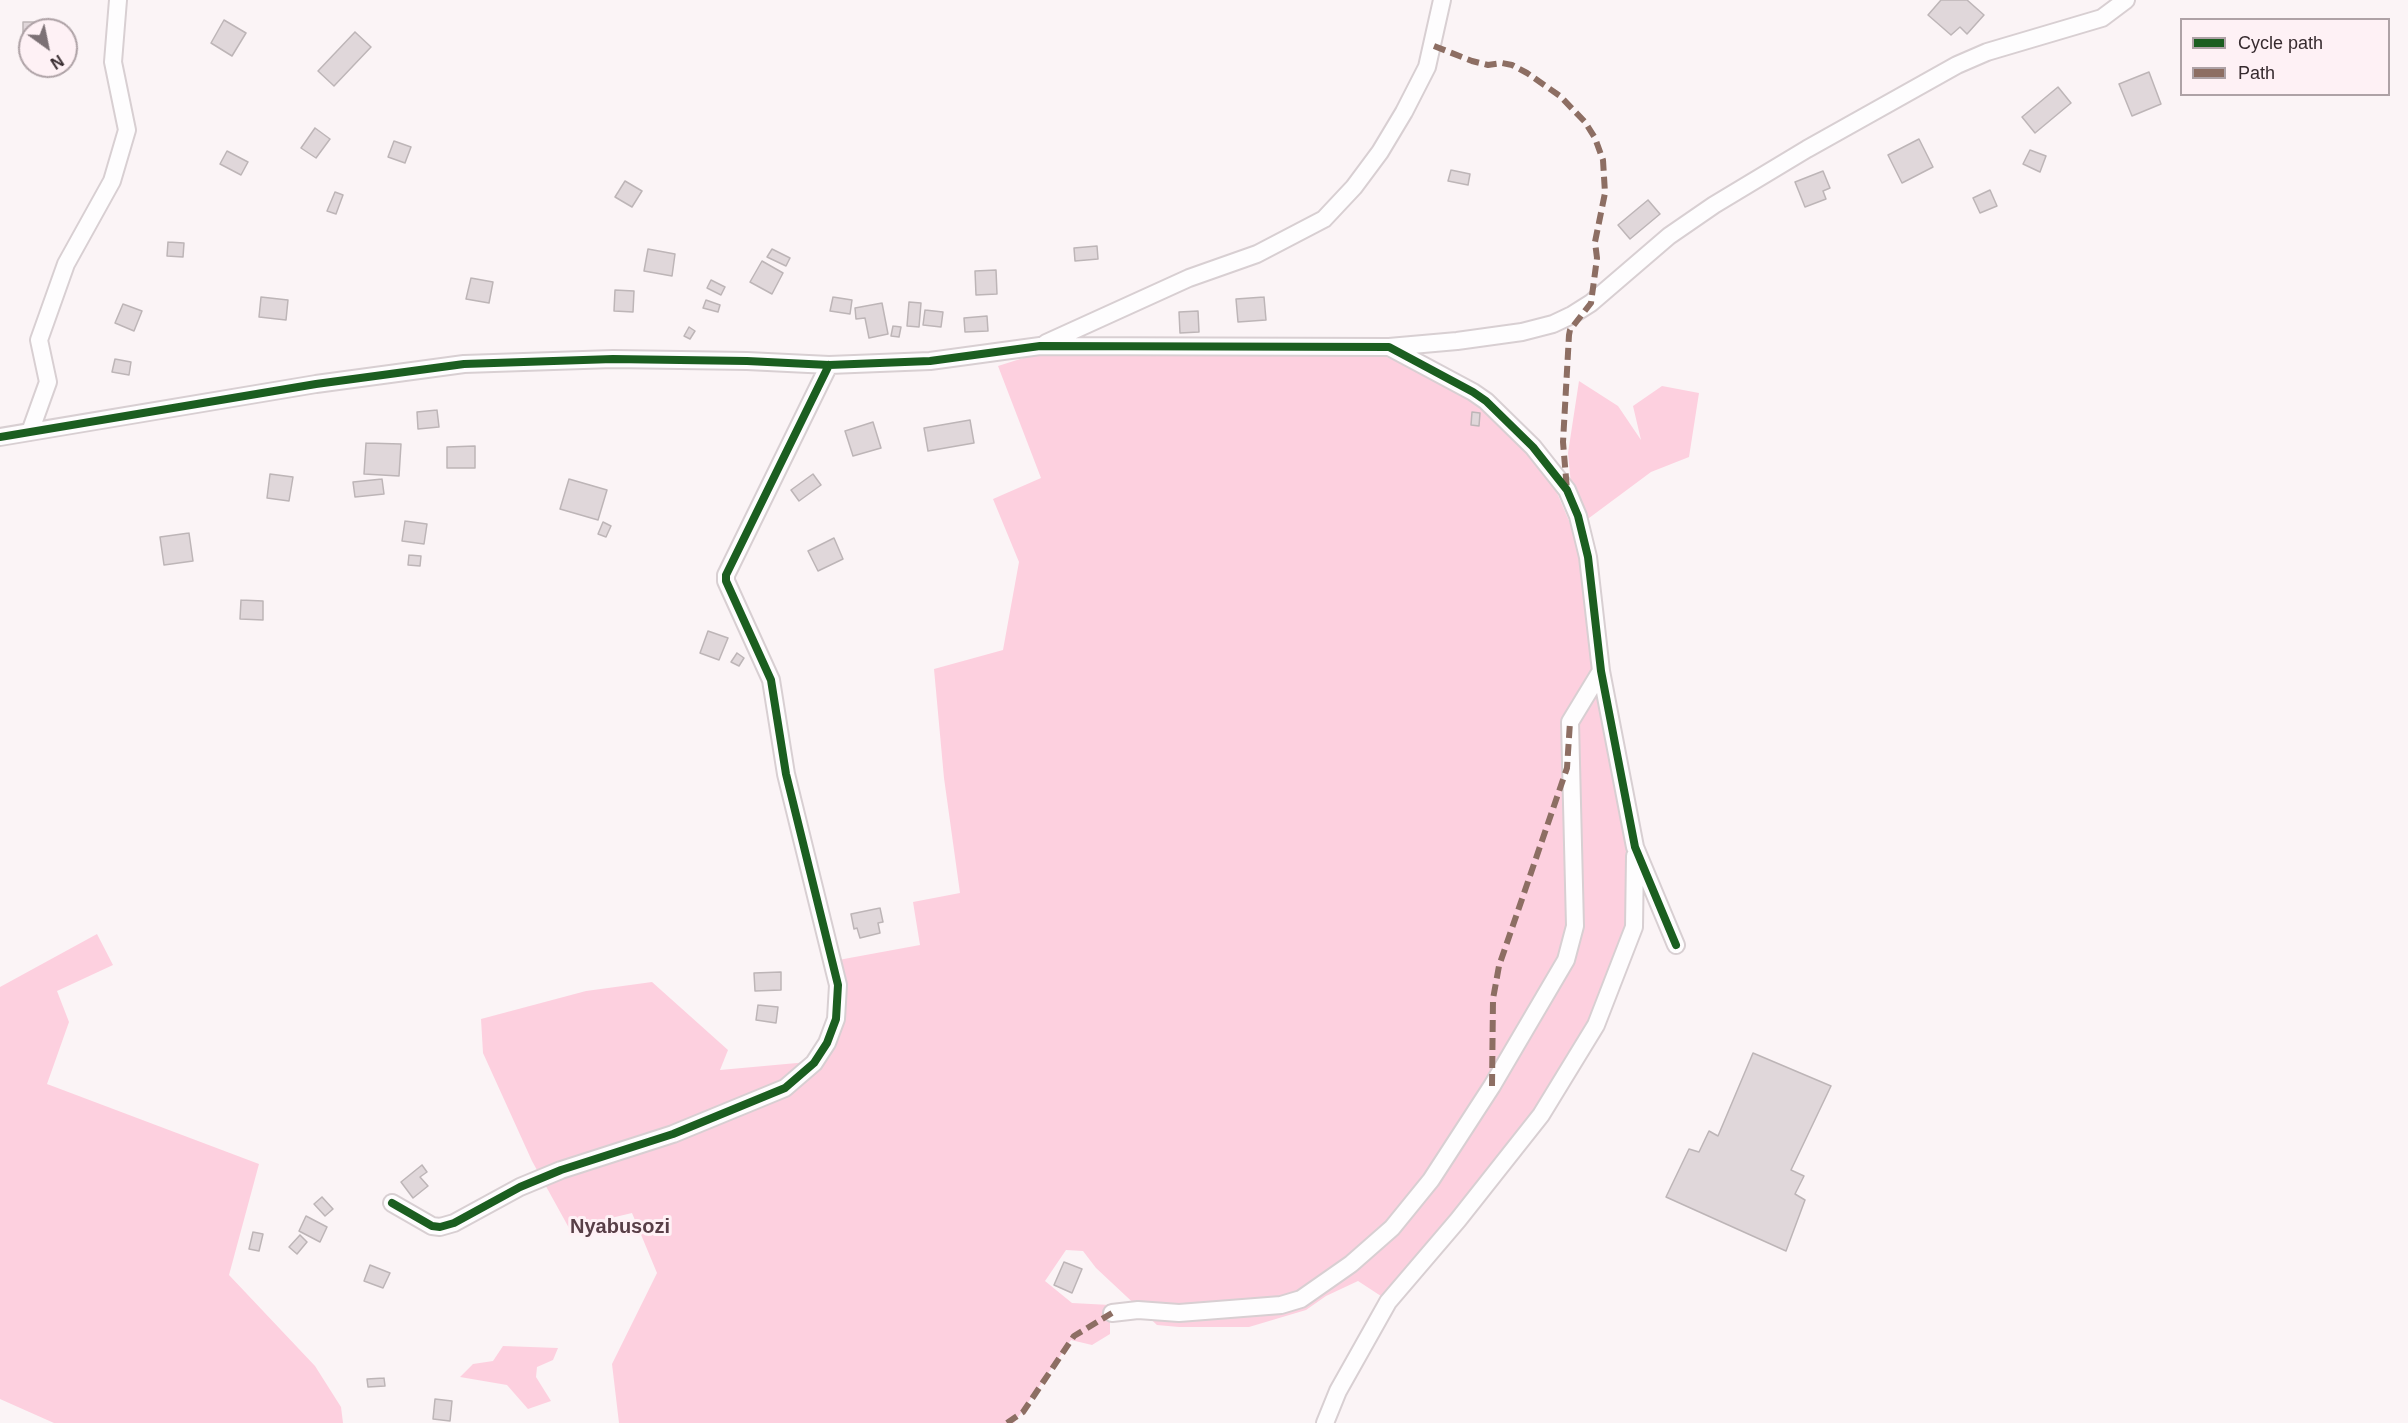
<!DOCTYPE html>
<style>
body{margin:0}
#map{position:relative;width:2408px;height:1423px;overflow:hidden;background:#fbf4f6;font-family:Helvetica,sans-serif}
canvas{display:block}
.legend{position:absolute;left:2180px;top:18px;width:210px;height:78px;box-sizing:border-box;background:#fef1f5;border:2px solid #aea2a6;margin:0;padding:8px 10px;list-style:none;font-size:18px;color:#372b2f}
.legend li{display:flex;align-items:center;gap:12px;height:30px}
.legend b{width:30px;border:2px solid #aea2a6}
.north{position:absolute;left:18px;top:18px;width:60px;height:60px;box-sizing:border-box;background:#fef1f5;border:2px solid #aea2a6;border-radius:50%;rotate:147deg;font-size:16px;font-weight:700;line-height:24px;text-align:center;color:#372b2f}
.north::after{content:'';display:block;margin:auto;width:21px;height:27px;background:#7c7175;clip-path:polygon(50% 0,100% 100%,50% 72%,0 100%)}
</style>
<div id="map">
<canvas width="2408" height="1423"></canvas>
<ul class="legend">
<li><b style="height:8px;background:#1b5e20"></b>Cycle path</li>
<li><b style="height:8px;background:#8d6e63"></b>Path</li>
</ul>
<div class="north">N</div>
</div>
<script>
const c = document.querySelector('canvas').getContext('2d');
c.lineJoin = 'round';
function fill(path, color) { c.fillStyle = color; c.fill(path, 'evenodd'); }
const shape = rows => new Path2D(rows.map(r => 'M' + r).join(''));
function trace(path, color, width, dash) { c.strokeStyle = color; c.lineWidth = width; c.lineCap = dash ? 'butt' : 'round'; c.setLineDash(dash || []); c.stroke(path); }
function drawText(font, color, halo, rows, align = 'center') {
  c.font = font + ' Helvetica,sans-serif'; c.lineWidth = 6; c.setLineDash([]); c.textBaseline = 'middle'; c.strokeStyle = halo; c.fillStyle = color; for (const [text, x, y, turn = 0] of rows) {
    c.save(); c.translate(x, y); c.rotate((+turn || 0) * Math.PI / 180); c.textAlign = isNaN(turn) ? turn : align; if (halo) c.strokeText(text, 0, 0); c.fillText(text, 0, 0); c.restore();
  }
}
const green = shape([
 [1036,354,1382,355,1471,393,1528,440,1558,495,1578,542,1592,672,1625,819,1633,845,1633,925,1595,1024,1541,1114,1387,1300,1358,1281,1326,1296,1306,1310,1249,1327,1179,1327,1157,1325,1096,1268,1083,1251,1066,1250,1045,1281,1072,1303,1110,1305,1110,1334,1092,1345,1071,1340,1014,1423,619,1423,612,1364,657,1273,632,1213,569,1228,532,1161,483,1053,481,1019,586,991,652,982,728,1050,720,1070,808,1062,831,1016,833,961,920,945,913,902,960,893,944,778,934,669,1003,650,1019,562,993,499,1041,478,998,366],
 [1579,381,1618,406,1641,440,1633,406,1662,386,1699,393,1689,457,1651,472,1581,524,1572,495,1568,453],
 [97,934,113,965,57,991,69,1022,47,1084,259,1164,229,1275,315,1366,341,1407,343,1423,54,1423,0,1399,0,987],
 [503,1346,558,1348,553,1360,537,1367,536,1377,551,1401,528,1409,507,1385,460,1377,473,1364,493,1361]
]);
const building = shape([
 [1941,0,1967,0,1984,15,1967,34,1960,27,1951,35,1928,15,1941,0],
 [224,20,246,33,232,56,211,43,224,20],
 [23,22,45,22,45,30,30,30,30,47,23,47,23,22],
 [355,32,371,47,334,86,318,71,355,32],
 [2149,72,2161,104,2132,116,2119,84,2149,72],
 [2058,87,2071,103,2035,133,2022,117,2058,87],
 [315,128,330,139,316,158,301,148,315,128],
 [1919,139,1933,167,1902,183,1888,155,1919,139],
 [394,141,411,147,405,163,388,157,394,141],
 [2030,150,2046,156,2040,172,2023,164,2030,150],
 [227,151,248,162,241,175,220,164,227,151],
 [1451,170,1470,174,1468,185,1448,181,1451,170],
 [1823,171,1830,188,1823,191,1826,199,1805,207,1795,182,1823,171],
 [625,181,642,191,632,207,615,197,625,181],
 [1990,190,1997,206,1980,213,1973,198,1990,190],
 [335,192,343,195,336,214,327,211,335,192],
 [1648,200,1660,214,1630,239,1618,225,1648,200],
 [168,242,184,243,183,257,167,256,168,242],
 [1097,246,1098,259,1075,261,1074,248,1097,246],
 [648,249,675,254,672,276,644,271,648,249],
 [772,249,790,258,786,266,767,257,772,249],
 [762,261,783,273,772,294,750,282,762,261],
 [996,270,997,294,976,295,975,271,996,270],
 [471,278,493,282,489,303,466,299,471,278],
 [711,280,725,287,721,295,707,288,711,280],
 [615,290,634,291,633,312,614,311,615,290],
 [261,297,288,300,286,320,259,317,261,297],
 [833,297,852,300,850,314,830,311,833,297],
 [1264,297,1266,320,1238,322,1236,299,1264,297],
 [706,300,720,305,718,312,703,308,706,300],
 [909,302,921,303,919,327,907,326,909,302],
 [882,303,888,334,869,338,865,318,856,319,855,308,882,303],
 [123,304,142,311,134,331,115,323,123,304],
 [925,310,943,312,941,327,923,325,925,310],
 [1198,311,1199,332,1180,333,1179,312,1198,311],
 [987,316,988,331,965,332,964,318,987,316],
 [893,326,901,327,899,337,891,336,893,326],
 [689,327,695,331,690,339,684,336,689,327],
 [115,359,131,362,129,375,112,372,115,359],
 [437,410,439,427,418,429,417,412,437,410],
 [1472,412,1480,413,1479,426,1471,425,1472,412],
 [970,420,974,443,928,451,924,428,970,420],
 [873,422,881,448,853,456,845,431,873,422],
 [366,443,401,444,399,476,364,474,366,443],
 [475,446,475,468,447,468,447,447,475,446],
 [270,474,293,477,289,501,267,498,270,474],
 [813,474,821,485,799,501,791,490,813,474],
 [382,479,384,494,355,497,353,482,382,479],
 [569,479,607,490,598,520,560,509,569,479],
 [405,521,427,524,424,544,402,541,405,521],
 [603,522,611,526,606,537,598,534,603,522],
 [189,533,193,561,164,565,160,537,189,533],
 [834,538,843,559,818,571,808,551,834,538],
 [409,555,421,556,420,566,408,565,409,555],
 [241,600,263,601,263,620,240,619,241,600],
 [708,631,728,638,719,660,700,653,708,631],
 [737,653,744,658,739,666,731,662,737,653],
 [880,908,883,922,878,923,880,933,860,938,857,928,854,929,851,914,880,908],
 [781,972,781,990,755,991,754,973,781,972],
 [758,1005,778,1007,776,1023,756,1020,758,1005],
 [1753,1053,1831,1086,1791,1170,1804,1176,1795,1194,1805,1200,1786,1251,1666,1197,1689,1149,1699,1152,1709,1131,1718,1136,1753,1053],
 [422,1165,427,1172,420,1177,428,1186,413,1198,401,1182,422,1165],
 [322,1197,333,1209,325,1216,314,1204,322,1197],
 [306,1216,327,1227,320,1242,299,1231,306,1216],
 [253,1232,263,1234,259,1251,249,1249,253,1232],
 [300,1235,307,1242,297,1254,289,1247,300,1235],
 [1064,1262,1082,1269,1072,1293,1054,1285,1064,1262],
 [370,1265,390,1273,383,1288,364,1281,370,1265],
 [384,1378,385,1386,368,1387,367,1379,384,1378],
 [435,1399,452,1401,450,1421,433,1419,435,1399]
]);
const minor = shape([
 [1046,343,1189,278,1257,254,1324,219,1354,187,1380,152,1404,112,1427,67,1442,0],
 [1389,347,1457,341,1522,332,1553,324,1572,315,1591,303,1669,236,1714,205,1807,149,1957,65,1987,52,2102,18,2126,0],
 [30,432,48,382,39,340,66,264,112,181,127,130,113,62,118,0],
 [0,437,316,384,464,364,613,359,747,361,829,365,930,361,1040,346,1389,347,1473,392,1486,401,1533,447,1567,490,1578,516,1588,557,1601,671,1635,847,1676,945],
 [392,1203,432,1226,440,1227,454,1223,520,1187,561,1170,673,1134,785,1088,814,1063,827,1043,836,1019,838,985,786,774,771,680,726,581,726,575,829,365],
 [1112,1313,1138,1310,1179,1313,1281,1305,1301,1299,1351,1264,1392,1228,1431,1180,1492,1086,1566,960,1575,926,1570,722,1601,671],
 [1325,1423,1338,1391,1388,1302,1458,1220,1541,1115,1596,1025,1634,927,1635,856]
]);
const quiet = shape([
 [1434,46,1472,61,1488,65,1502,63,1512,65,1527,73,1560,96,1585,122,1595,138,1603,160,1605,193,1595,242,1597,258,1591,303,1570,330,1569,335,1563,442,1567,490],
 [1492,1086,1493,999,1499,966,1567,768,1570,722],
 [1007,1423,1023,1412,1074,1336,1112,1313]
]);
const cycleway = shape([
 [0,437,316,384,464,364,613,359,747,361,829,365,930,361,1040,346,1389,347,1473,392,1486,401,1533,447,1567,490,1578,516,1588,557,1601,671,1635,847,1676,945],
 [392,1203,432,1226,440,1227,454,1223,520,1187,561,1170,673,1134,785,1088,814,1063,827,1043,836,1019,838,985,786,774,771,680,726,581,726,575,829,365]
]);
const quarterNames = [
 ["Nyabusozi",620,1227]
];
fill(green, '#fdd0df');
fill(building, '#e0d7da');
trace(building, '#bdb5b7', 1.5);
trace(minor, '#d8cfd2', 20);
trace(minor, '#fefdfe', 16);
trace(quiet, '#8d6e63', 6, [12, 6]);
trace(cycleway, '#1b5e20', 8);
drawText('bold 20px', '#583f47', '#fef1f5', quarterNames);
</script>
